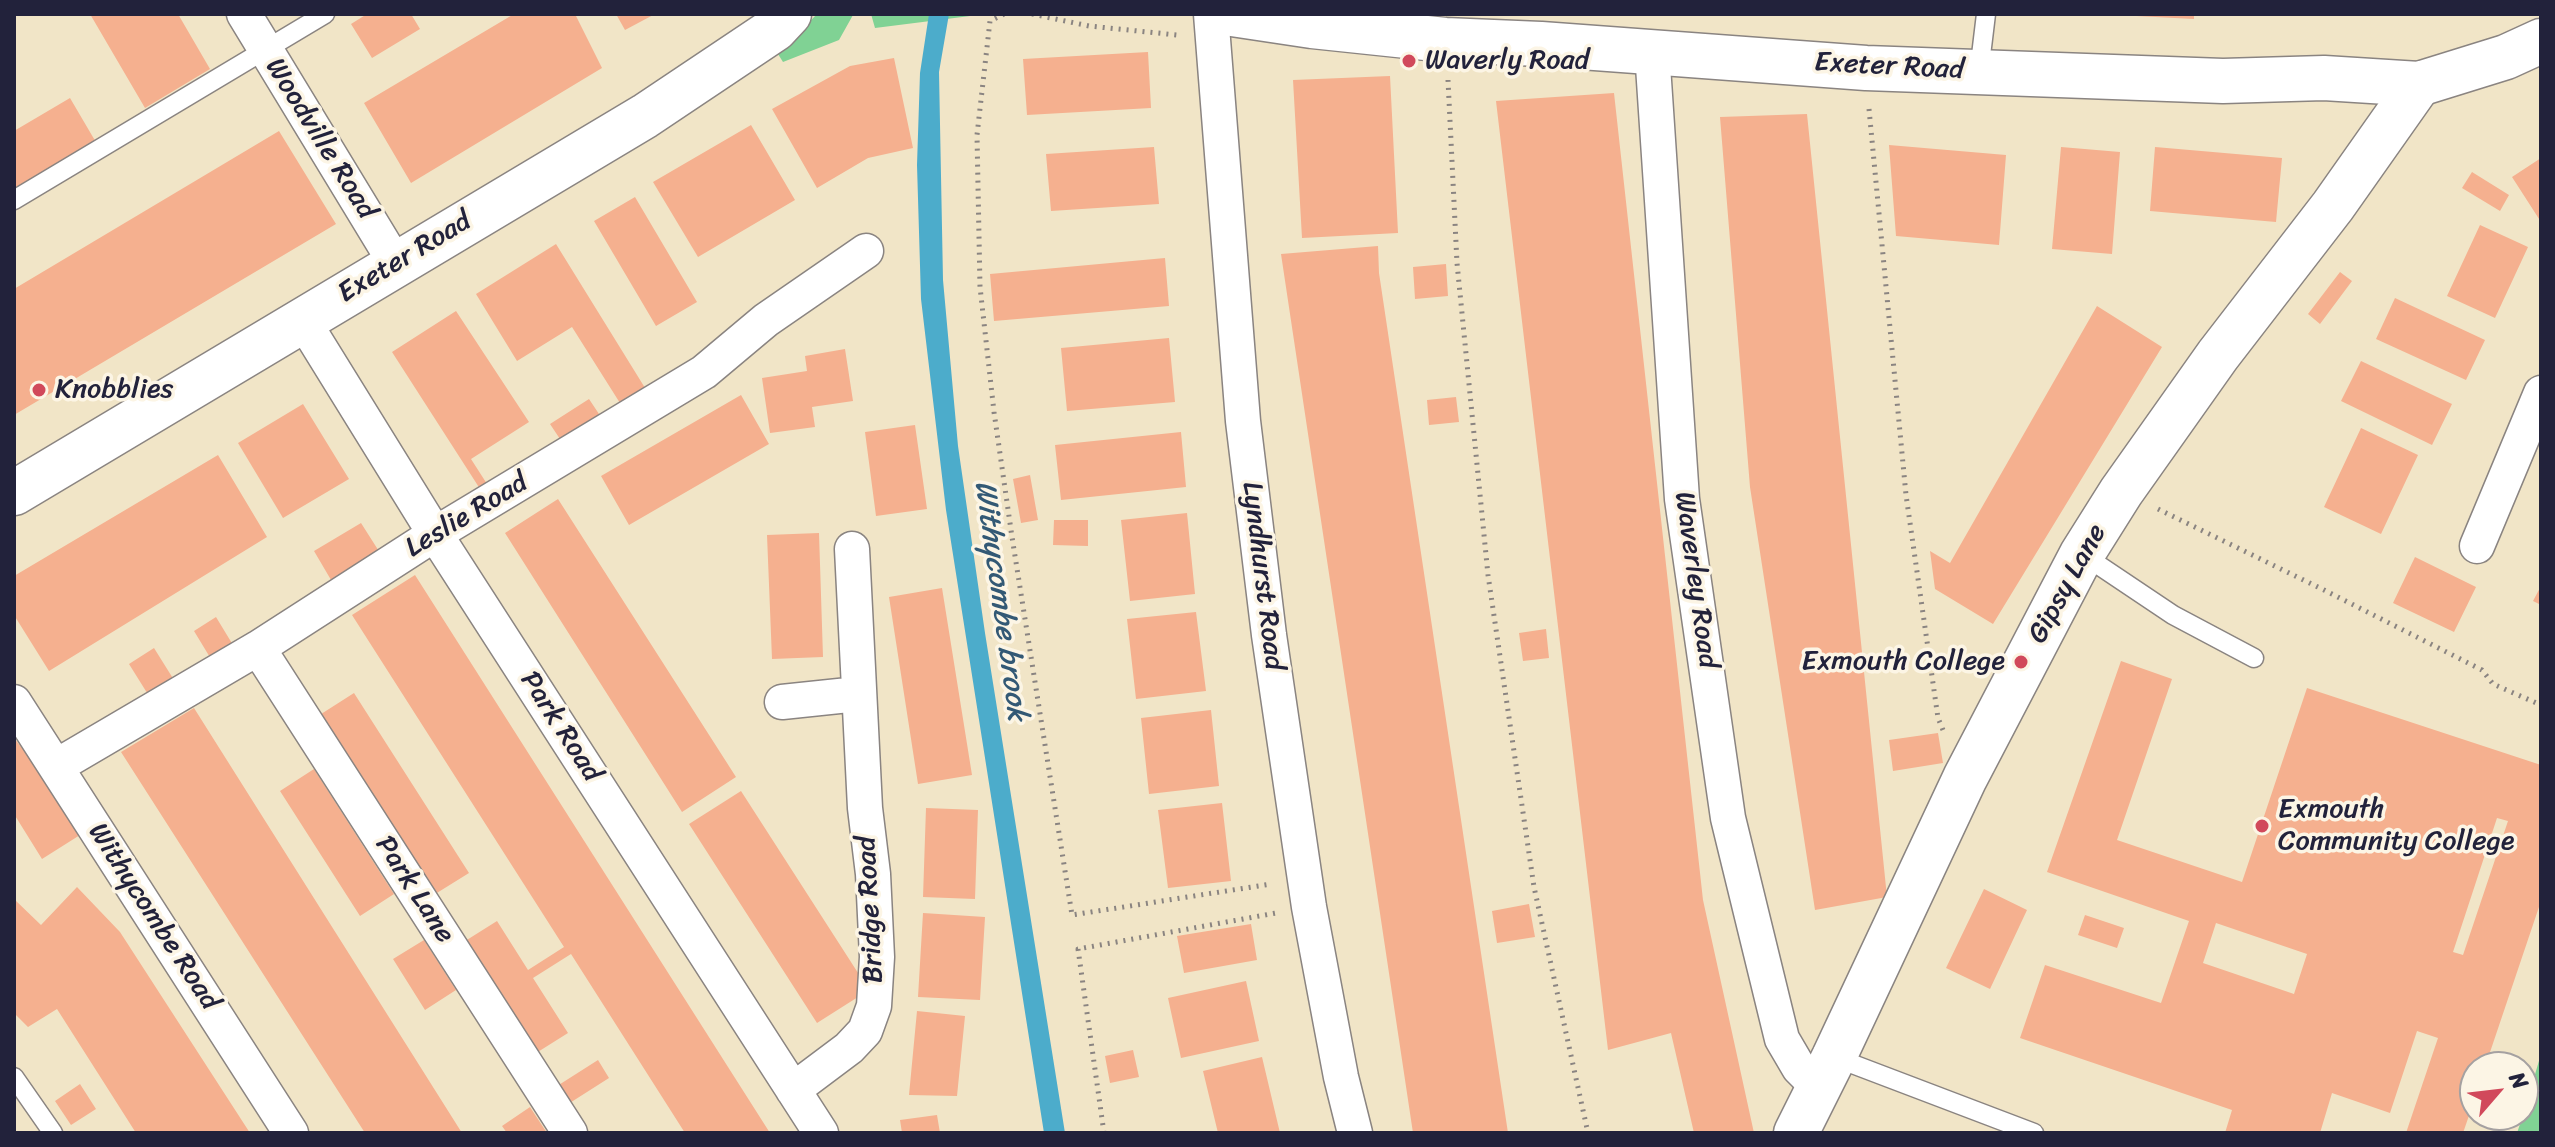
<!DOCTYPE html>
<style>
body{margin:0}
#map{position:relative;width:2555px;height:1147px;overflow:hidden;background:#f1e5c7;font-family:Sriracha,sans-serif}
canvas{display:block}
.frame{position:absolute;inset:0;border:16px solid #22223b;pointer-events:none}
.north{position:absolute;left:2459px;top:1051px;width:80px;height:80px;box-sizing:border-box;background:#fcf5e5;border:2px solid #a5a1a1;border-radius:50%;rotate:62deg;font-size:22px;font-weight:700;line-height:32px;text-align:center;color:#22223b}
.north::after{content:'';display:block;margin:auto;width:28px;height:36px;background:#d1495b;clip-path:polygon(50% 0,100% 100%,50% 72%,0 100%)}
</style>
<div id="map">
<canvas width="2555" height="1147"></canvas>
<div class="frame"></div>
<div class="north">N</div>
</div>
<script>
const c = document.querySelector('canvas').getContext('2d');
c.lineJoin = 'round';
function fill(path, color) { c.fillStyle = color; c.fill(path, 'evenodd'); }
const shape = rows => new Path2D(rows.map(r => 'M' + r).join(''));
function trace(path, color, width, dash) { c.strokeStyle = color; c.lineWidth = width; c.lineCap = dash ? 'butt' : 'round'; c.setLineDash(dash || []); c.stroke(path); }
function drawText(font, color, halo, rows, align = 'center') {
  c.font = font + ' Sriracha,sans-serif'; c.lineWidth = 7; c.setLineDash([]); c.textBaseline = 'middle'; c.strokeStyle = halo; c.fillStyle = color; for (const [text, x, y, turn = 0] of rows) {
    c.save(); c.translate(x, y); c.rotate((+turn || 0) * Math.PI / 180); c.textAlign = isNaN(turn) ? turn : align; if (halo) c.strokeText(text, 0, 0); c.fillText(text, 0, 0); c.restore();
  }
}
const green = shape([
 [817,14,853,15,839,40,783,62,778,54],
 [871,14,986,14,875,28],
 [2541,1054,2541,1133,2517,1133,2523,1115]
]);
const water = shape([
 [929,14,949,14,939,72,943,280,958,446,985,633,1065,1133,1044,1133,946,510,921,299,917,165,920,73]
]);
const building = shape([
 [90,14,178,14,210,69,145,108],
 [367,14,411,14,420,29,372,58,351,24],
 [514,14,575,14,602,68,411,183,364,103],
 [616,14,655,14,625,30],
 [2136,14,2194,14,2194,19,2136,16],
 [1148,52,1151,108,1027,115,1023,59],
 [894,58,913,148,868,158,817,188,772,109,850,66],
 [1390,76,1398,233,1302,238,1293,80],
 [1614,93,1703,900,1754,1133,1694,1133,1671,1033,1608,1050,1496,101],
 [70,98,97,144,14,193,14,131],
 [1807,114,1887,897,1815,910,1750,487,1720,117],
 [751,125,795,200,698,257,653,182],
 [279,131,336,224,14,415,14,289],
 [1889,145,2006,155,1999,245,1896,236],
 [1154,147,1159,204,1051,211,1046,154],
 [2061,147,2120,152,2112,254,2052,249],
 [2155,147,2282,158,2276,222,2150,211],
 [2541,158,2541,222,2512,177],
 [2472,172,2509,195,2500,211,2462,188],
 [635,197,697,302,656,326,594,221],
 [2480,225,2528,247,2495,318,2447,296],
 [556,244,650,396,625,411,572,327,517,361,476,294],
 [1378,246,1379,273,1508,1133,1413,1133,1281,254],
 [1165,258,1169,306,994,321,990,274],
 [1446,264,1448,296,1415,299,1413,267],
 [2340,272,2352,281,2320,324,2308,314],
 [2395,298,2485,340,2466,380,2376,339],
 [2097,306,2162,347,1993,624,1935,589,1930,551,1950,563],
 [456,311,529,422,471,459,489,487,482,492,392,352],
 [1169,338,1175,402,1067,411,1061,348],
 [845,349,853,401,812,407,815,427,770,433,762,378,807,371,805,356],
 [2361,361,2452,404,2432,445,2341,401],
 [741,395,769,444,629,525,601,476],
 [1456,397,1459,422,1429,425,1427,400],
 [589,399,605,423,566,448,550,424],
 [303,404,349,479,283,518,238,443],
 [915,425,927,509,876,516,865,432],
 [2361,428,2418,455,2381,534,2324,507],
 [1181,432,1186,487,1061,500,1055,445],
 [218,455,267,537,49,671,14,615,14,576],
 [1030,475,1038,520,1021,523,1013,479],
 [558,499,736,777,682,812,505,533],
 [1187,513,1195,594,1130,601,1121,520],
 [1054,520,1088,520,1088,546,1053,545],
 [361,523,382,556,334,585,314,551],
 [819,533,823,657,772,659,767,535],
 [2415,557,2476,587,2454,632,2393,603],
 [415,575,770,1133,685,1133,571,954,533,978,568,1033,533,1055,462,943,497,921,528,970,564,947,352,615],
 [2541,586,2541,605,2533,601],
 [942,588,972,775,918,784,889,597],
 [1196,612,1206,691,1136,699,1127,619],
 [216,617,233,645,211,659,194,631],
 [1546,629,1549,658,1523,661,1519,633],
 [154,648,174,680,149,696,129,664],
 [2121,661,2172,679,2117,840,2242,882,2307,688,2541,765,2541,901,2485,1067,2475,1067,2475,1098,2463,1133,2406,1133,2438,1038,2417,1031,2390,1113,2332,1093,2320,1133,2225,1133,2232,1110,2020,1038,2045,965,2161,1003,2189,921,2047,872],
 [2497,818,2508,821,2463,955,2453,952],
 [2216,923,2307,954,2294,994,2203,963],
 [354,693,469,873,432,896,318,716],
 [194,708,462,1133,365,1133,121,752],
 [1211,710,1219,786,1149,794,1141,718],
 [1938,733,1943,763,1893,771,1889,740],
 [14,738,40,771,80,835,42,859,14,814],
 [314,769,394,894,360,916,280,791],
 [741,791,869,990,817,1023,689,824],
 [1222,803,1231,881,1168,888,1158,810],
 [926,808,978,810,975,899,923,897],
 [77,887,120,932,250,1133,136,1133,57,1009,28,1027,14,1013,14,899,41,925],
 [1984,889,2027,910,1990,989,1946,968],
 [1529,904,1535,937,1497,943,1492,911],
 [923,913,985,917,980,1000,918,997],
 [2085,915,2124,928,2117,948,2078,935],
 [1251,924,1257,960,1184,973,1177,936],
 [424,940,456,990,425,1010,393,959],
 [1246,981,1259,1041,1181,1058,1168,998],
 [917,1011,965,1016,957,1096,909,1095],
 [1133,1050,1139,1077,1110,1083,1105,1056],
 [1262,1057,1280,1133,1218,1133,1203,1071],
 [598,1060,609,1078,565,1106,554,1088],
 [80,1084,96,1109,71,1125,55,1101],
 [530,1107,547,1133,507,1133,502,1126],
 [937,1115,940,1133,902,1133,900,1120]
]);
const path = shape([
 [1004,14,990,21,977,135,980,287,994,412,1012,537,1072,915,1271,884],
 [1032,14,1089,26,1177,35],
 [1448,80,1457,263,1488,575,1534,887,1588,1133],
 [1869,109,1906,495,1938,718,1943,730],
 [2158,509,2324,590,2482,670,2493,684,2541,705],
 [1104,1133,1078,949,1276,913]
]);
const lane = shape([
 [1979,72,1986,14],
 [14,200,325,14],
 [2082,554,2173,615,2254,658],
 [1834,1057,2034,1133],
 [14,1077,53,1133]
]);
const street = shape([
 [244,14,396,264],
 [1211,14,1243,421,1269,635,1309,907,1341,1077,1355,1133],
 [1652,51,1682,499,1728,818,1782,1039,1799,1068,1819,1088],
 [302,319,435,534,821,1133],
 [2477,546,2541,393],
 [258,648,570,1133],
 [14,702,291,1133],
 [782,702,858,694],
 [57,766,258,648,435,534,704,372,766,320,866,251],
 [793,1090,849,1048,865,1031,874,1006,877,957,873,874,865,808,852,549]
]);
const secondary = shape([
 [14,493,645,116,775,29,789,14],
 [1796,1133,1834,1057,1965,778,2082,554,2121,492,2218,355,2333,206,2419,84]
]);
const highway = shape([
 [1232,14,1312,26,1445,40,1541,44,1866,68,2223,81,2324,78,2419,84,2506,57,2541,41]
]);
const markers = [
 [1409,61,8,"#d1495b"],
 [39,390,8,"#d1495b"],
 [2021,662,8,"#d1495b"],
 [2262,826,8,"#d1495b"]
];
const poiNames = [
 ["Waverly Road",1425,61],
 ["Knobblies",55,390],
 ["Exmouth College",2005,662,"right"],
 ["Exmouth",2278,810],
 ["Community College",2278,842]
];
const streetNames = [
 ["Exeter Road",1889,67,3],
 ["Woodville Road",320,139,58],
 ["Exeter Road",405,258,-31],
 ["Leslie Road",467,516,-31],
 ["Lyndhurst Road",1262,576,83],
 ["Waverley Road",1695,580,82],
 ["Gipsy Lane",2068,584,-61],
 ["Park Road",560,727,57],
 ["Park Lane",414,890,57],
 ["Bridge Road",871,910,-93],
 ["Withycombe Road",153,917,57]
];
const waterNames = [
 ["Withycombe brook",1000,601,82]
];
fill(green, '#80d294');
fill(water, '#4caccb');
fill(building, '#f5b08f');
trace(lane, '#8a8481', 21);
trace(street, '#8a8481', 37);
trace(secondary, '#8a8481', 47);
trace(highway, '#8a8481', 47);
trace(path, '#8a8481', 5, [2, 6]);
trace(lane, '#fff', 18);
trace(street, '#fff', 34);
trace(secondary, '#fff', 44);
trace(highway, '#fff', 44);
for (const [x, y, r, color] of markers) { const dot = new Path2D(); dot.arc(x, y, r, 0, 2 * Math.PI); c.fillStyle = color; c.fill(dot); trace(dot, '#fcf5e5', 3); }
drawText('28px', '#22223b', '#fcf5e5', poiNames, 'left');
drawText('28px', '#22223b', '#fcf5e5', streetNames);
drawText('italic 30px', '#335975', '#fcf5e5', waterNames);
</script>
